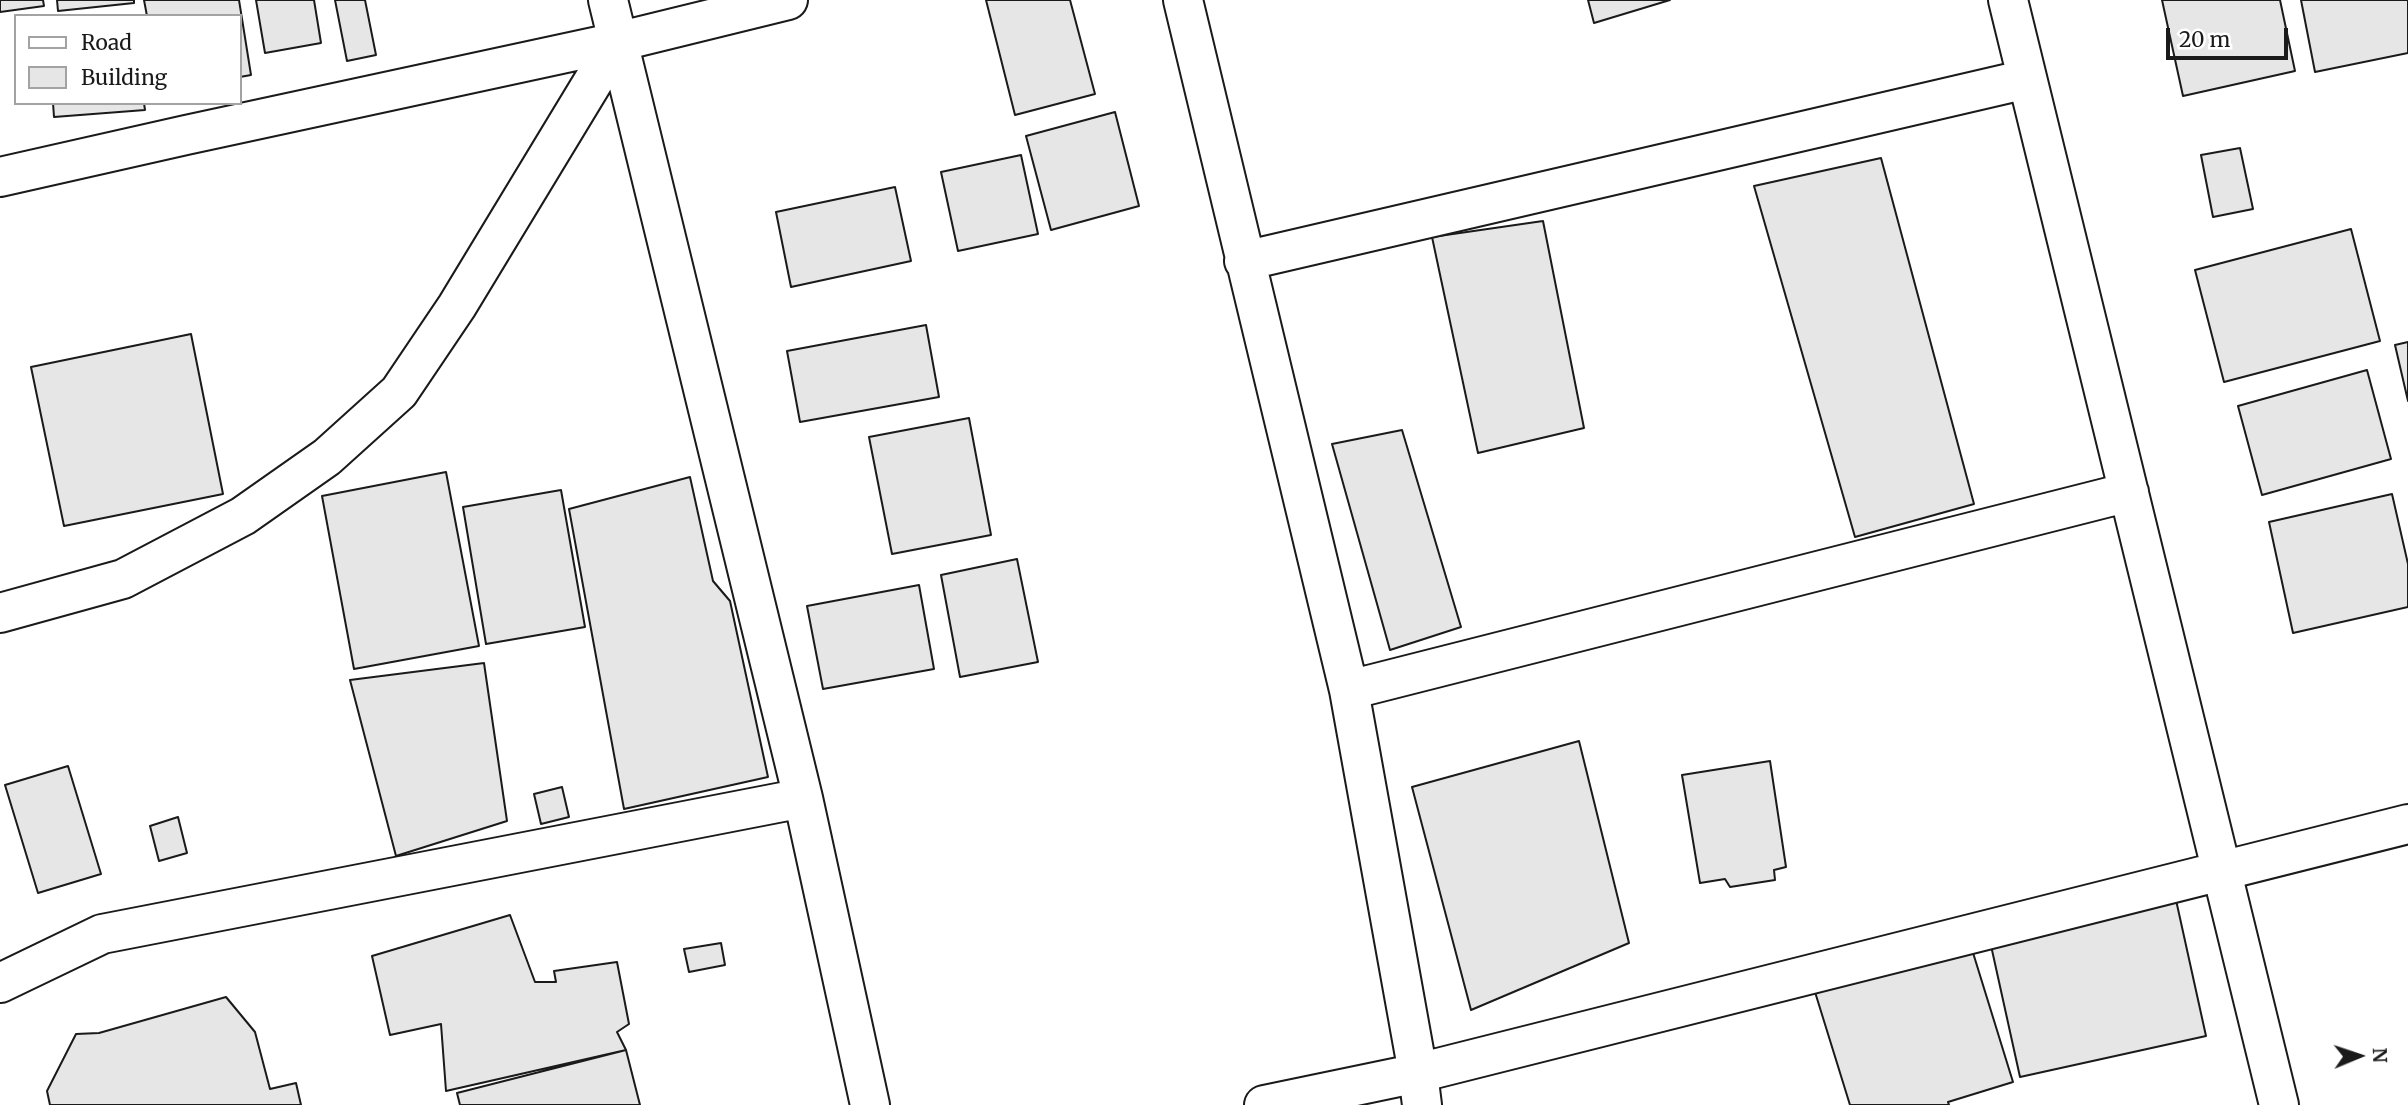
<!DOCTYPE html>
<style>
body{margin:0}
#map{position:relative;width:2408px;height:1105px;overflow:hidden;background:#fff;font-family:Merriweather,serif}
canvas{display:block}
.legend{position:absolute;left:14px;top:14px;width:228px;height:91px;box-sizing:border-box;background:#fff;border:2px solid #a3a3a3;margin:0;padding:9px 12px;list-style:none;font-size:21px;color:#1a1a1a}
.legend li{display:flex;align-items:center;gap:14px;height:35px}
.legend b{width:35px;border:2px solid #a3a3a3}
.north{position:absolute;left:2324px;top:1021px;width:70px;height:70px;-webkit-text-stroke:5px #fff;paint-order:stroke;rotate:88deg;font-size:19px;font-weight:700;line-height:28px;text-align:center;color:#1a1a1a}
.north::after{content:'';display:block;margin:auto;width:24px;height:32px;background:#1a1a1a;clip-path:polygon(50% 0,100% 100%,50% 72%,0 100%)}
.scale{position:absolute;left:2166px;top:28px;width:122px;height:32px;box-sizing:border-box;border:4px solid #1a1a1a;border-top:0;padding-left:9px;font-size:21px;line-height:24px;white-space:nowrap;color:#1a1a1a;-webkit-text-stroke:5px #fff;paint-order:stroke}
</style>
<div id="map">
<canvas width="2408" height="1105"></canvas>
<ul class="legend">
<li><b style="height:9px;background:#fff"></b>Road</li>
<li><b style="height:19px;background:#e6e6e6"></b>Building</li>
</ul>
<div class="north">N</div>
<div class="scale">20 m</div>
</div>
<script>
const c = document.querySelector('canvas').getContext('2d');
c.lineJoin = 'round';
function fill(path, color) { c.fillStyle = color; c.fill(path, 'evenodd'); }
const shape = rows => new Path2D(rows.map(r => 'M' + r).join(''));
function trace(path, color, width, dash) { c.strokeStyle = color; c.lineWidth = width; c.lineCap = dash ? 'butt' : 'round'; c.setLineDash(dash || []); c.stroke(path); }
const building = shape([
 [0,0,43,0,44,6,0,12,0,0],
 [57,0,134,0,134,3,58,11,57,0],
 [144,0,239,0,251,75,240,77,240,16,147,16,144,0],
 [256,0,314,0,321,43,265,53,256,0],
 [335,0,365,0,376,55,347,61,335,0],
 [986,0,1070,0,1095,94,1015,115,986,0],
 [1588,0,1670,0,1594,23,1588,0],
 [2162,0,2280,0,2295,71,2183,96,2162,0],
 [2301,0,2408,0,2408,53,2315,72,2301,0],
 [53,103,144,103,145,110,54,117,53,103],
 [1115,112,1139,206,1051,230,1026,136,1115,112],
 [2240,148,2253,209,2213,217,2201,155,2240,148],
 [1021,155,1038,234,958,251,941,172,1021,155],
 [1881,158,1974,504,1855,537,1754,186,1881,158],
 [895,187,911,261,791,287,776,212,895,187],
 [1543,221,1584,428,1478,453,1432,237,1543,221],
 [2351,229,2380,341,2224,382,2195,270,2351,229],
 [926,325,939,397,800,422,787,351,926,325],
 [191,334,223,494,64,526,31,367,191,334],
 [2408,342,2408,401,2395,345,2408,342],
 [2367,370,2391,459,2262,495,2238,406,2367,370],
 [969,418,991,535,892,554,869,437,969,418],
 [1402,430,1461,627,1390,650,1332,444,1402,430],
 [446,472,479,646,354,669,322,496,446,472],
 [690,477,713,581,730,601,768,777,624,809,569,509,690,477],
 [561,490,585,627,486,644,463,507,561,490],
 [2392,494,2408,564,2408,607,2293,633,2269,522,2392,494],
 [1017,559,1038,662,960,677,941,575,1017,559],
 [919,585,934,669,823,689,807,606,919,585],
 [484,663,507,821,396,856,350,680,484,663],
 [1579,741,1629,943,1471,1010,1412,787,1579,741],
 [1770,761,1786,867,1774,870,1775,880,1730,887,1725,879,1700,883,1682,775,1770,761],
 [68,766,101,874,38,893,5,785,68,766],
 [562,787,569,817,541,824,534,794,562,787],
 [178,817,187,853,159,861,150,826,178,817],
 [2176,900,2206,1036,2020,1077,1990,941,2176,900],
 [510,915,535,982,556,982,554,971,617,962,629,1024,617,1032,626,1050,446,1091,441,1024,390,1035,372,956,510,915],
 [721,943,725,965,689,972,684,949,721,943],
 [1970,943,2013,1082,1948,1102,1949,1105,1850,1105,1815,992,1970,943],
 [226,997,255,1032,270,1089,296,1083,301,1105,50,1105,47,1091,76,1034,99,1033,226,997],
 [626,1050,640,1105,460,1105,457,1093,626,1050]
]);
const minor = shape([
 [608,0,803,798,870,1105],
 [1183,0,1349,690,1418,1073,1422,1105],
 [2008,0,2279,1105],
 [0,177,186,135,617,42,788,0],
 [1244,261,2027,79],
 [0,613,123,579,243,516,327,457,399,392,457,306,617,42],
 [1349,690,2129,492],
 [0,983,102,934,803,798],
 [1264,1105,1418,1073,2408,824]
]);
fill(building, '#e6e6e6');
trace(building, '#1a1a1a', 2);
trace(minor, '#1a1a1a', 42);
trace(minor, '#fff', 38);
</script>
